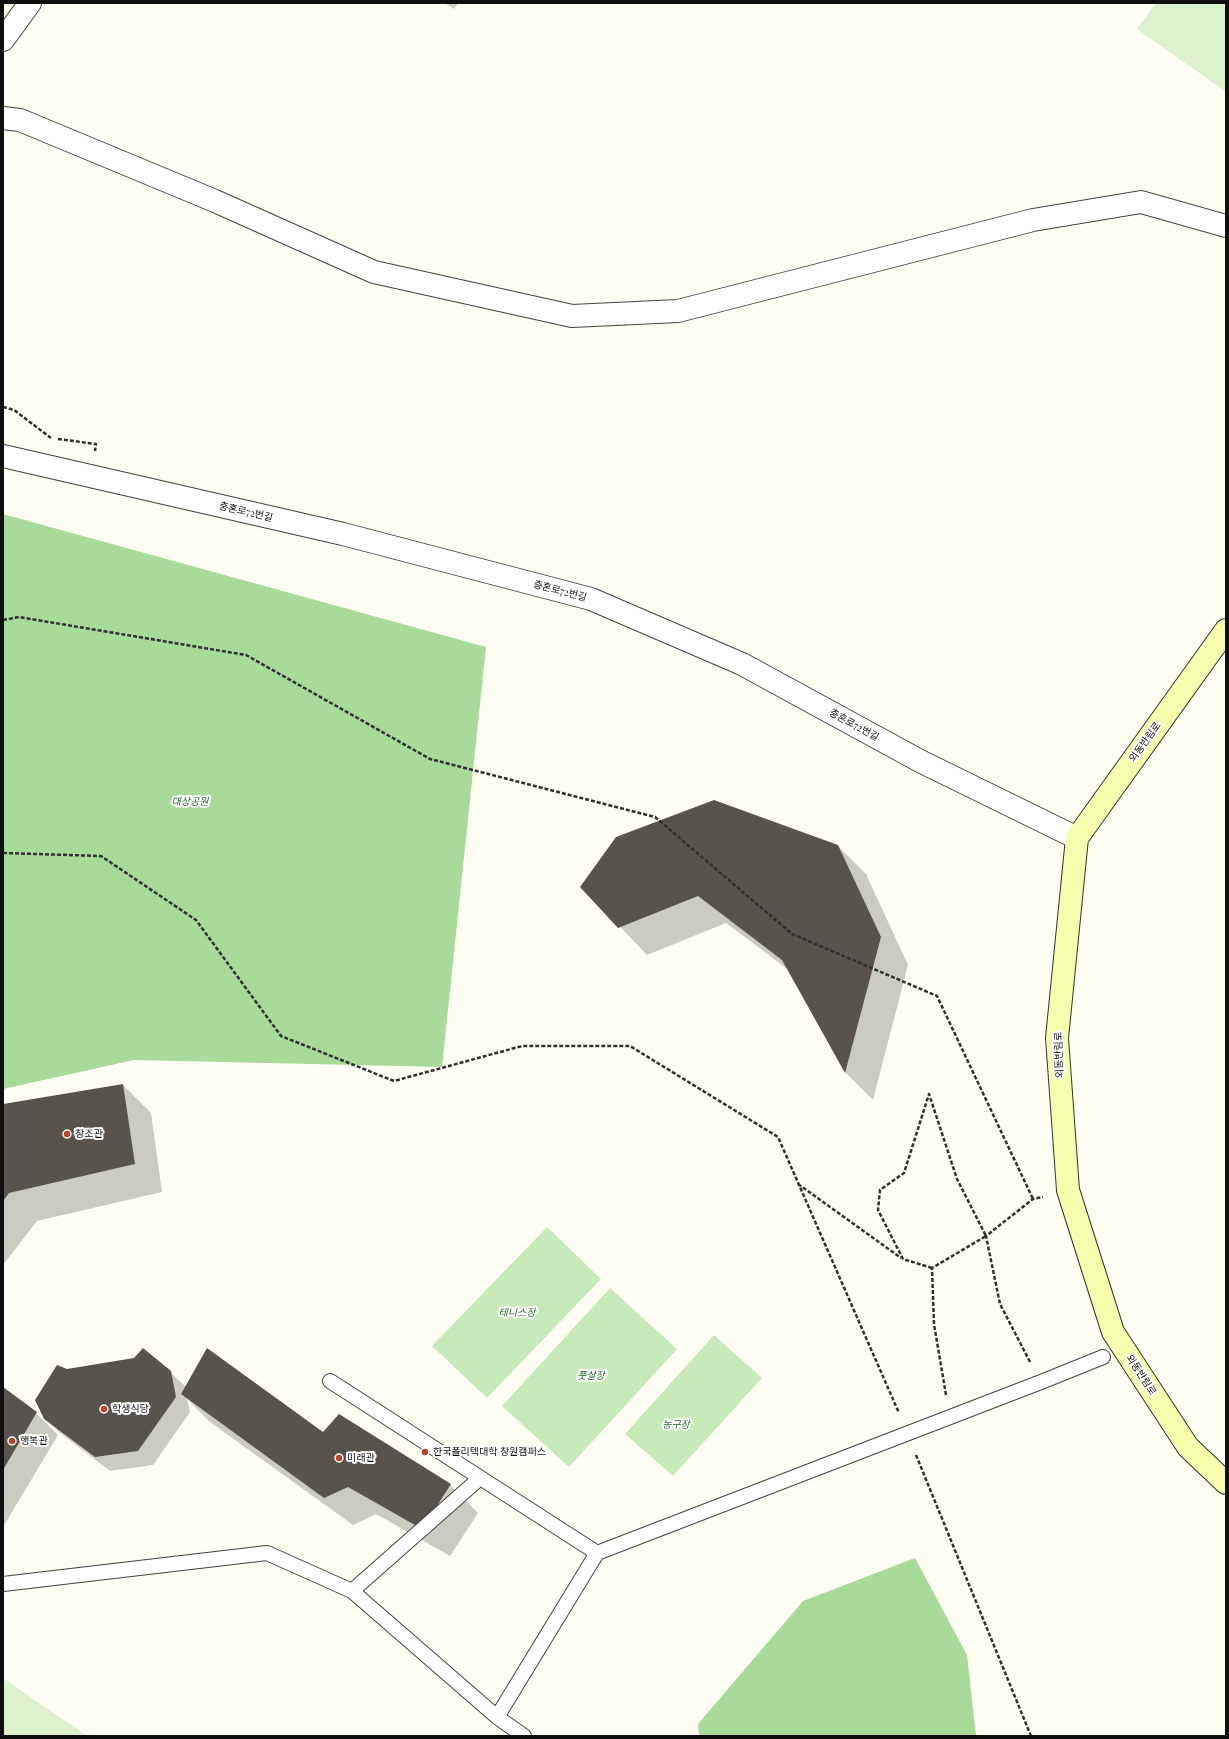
<!DOCTYPE html>
<meta charset="utf-8">
<style>
body{margin:0}
#map{position:relative;width:1229px;height:1739px;overflow:hidden;background:#fefff2;font-family:"Playfair Display",serif}
canvas{display:block}
.frame{position:absolute;inset:0;border:4px solid #0f0f0f;pointer-events:none}
</style>
<div id="map">
<canvas width="1229" height="1739"></canvas>
<div class="frame"></div>
</div>
<script>
const c = document.querySelector('canvas').getContext('2d');
c.lineJoin = 'round';
function fill(path, color) { c.fillStyle = color; c.fill(path, 'evenodd'); }
const shape = rows => new Path2D(rows.map(r => 'M' + r).join(''));
function trace(path, color, width, dash) { c.strokeStyle = color; c.lineWidth = width; c.lineCap = dash ? 'butt' : 'round'; c.setLineDash(dash || []); c.stroke(path); }
function drawText(font, color, halo, rows, align = 'center') {
  c.font = font + ' "Playfair Display","Noto Sans KR",serif'; c.lineWidth = 4; c.setLineDash([]); c.textBaseline = 'middle'; c.strokeStyle = halo; c.fillStyle = color; for (const [text, x, y, turn = 0] of rows) {
    c.save(); c.translate(x, y); c.rotate((+turn || 0) * Math.PI / 180); c.textAlign = isNaN(turn) ? turn : align; if (halo) c.strokeText(text, 0, 0); c.fillText(text, 0, 0); c.restore();
  }
}
const green = shape([
 [547,1227,601,1279,487,1398,432,1346],
 [610,1288,677,1349,569,1467,502,1406],
 [714,1335,762,1378,673,1476,625,1434]
]);
const forest = shape([
 [3,514,486,647,442,1067,134,1060,3,1089],
 [915,1558,967,1655,976,1736,699,1736,698,1724,803,1601]
]);
const pitch = shape([
 [1156,3,1226,3,1226,92,1137,29],
 [3,1678,87,1736,3,1736]
]);
const shadow = shape([
 [445,3,458,3,454,9],
 [838,846,866,874,908,965,873,1100,846,1073,790,971,726,923,647,955,582,887],
 [123,1085,151,1113,162,1192,37,1221,3,1265,3,1105],
 [67,1370,170,1372,186,1387,323,1433,450,1485,478,1513,450,1556,376,1514,353,1525,210,1422,187,1399,190,1412,153,1465,110,1471,60,1433,45,1418],
 [3,1388,36,1413,58,1435,3,1527]
]);
const building = shape([
 [714,800,838,845,881,937,845,1073,782,960,698,896,618,928,580,887,616,837],
 [123,1084,135,1164,9,1193,3,1201,3,1104],
 [143,1348,171,1371,176,1397,138,1451,95,1457,44,1419,35,1400,57,1365,67,1369,134,1358],
 [207,1348,323,1432,339,1414,451,1484,422,1529,348,1487,324,1498,181,1394],
 [3,1387,37,1412,3,1470]
]);
const path = shape([
 [3,407,14,410,51,438],
 [58,439,96,444,95,451],
 [3,620,19,617,246,655,430,759,655,817,792,934,937,996,1033,1199],
 [3,853,101,856,196,920,281,1036,394,1081,522,1046,630,1046,778,1137,899,1413],
 [798,1184,901,1258],
 [932,1268,903,1259,878,1210,880,1190,904,1173,929,1094,957,1179,986,1236,932,1268,934,1324,946,1395],
 [1030,1362,1000,1304,986,1236,1033,1199,1043,1197],
 [916,1455,1031,1736]
]);
const lane = shape([
 [330,1381,597,1553],
 [3,1584,267,1553,352,1591,497,1717,524,1736],
 [352,1591,480,1478],
 [497,1717,597,1553,1041,1382,1103,1357]
]);
const street = shape([
 [3,40,30,3],
 [3,118,20,120,215,201,374,272,572,316,678,311,1033,220,1141,202,1226,226],
 [3,456,343,534,591,599,742,664,920,761,1077,838]
]);
const secondary = shape([
 [1226,630,1077,838,1057,1038,1068,1190,1113,1332,1188,1447,1226,1483]
]);
const markers = [
 [67,1134,4,"#c04327"],
 [104,1409,4,"#c04327"],
 [12,1441,4,"#c04327"],
 [425,1452,4,"#c04327"],
 [339,1458,4,"#c04327"]
];
const streetNames = [
 ["충혼로72번길",246,512,13],
 ["충혼로72번길",560,591,15],
 ["충혼로72번길",854,725,29],
 ["외동반림로",1145,742,-54],
 ["외동반림로",1059,1055,-92],
 ["외동반림로",1141,1375,57]
];
const parkNames = [
 ["대상공원",190,802],
 ["테니스장",517,1313],
 ["풋살장",591,1376],
 ["농구장",676,1425]
];
const poiNames = [
 ["창조관",75,1134],
 ["학생식당",112,1409],
 ["행복관",20,1441],
 ["한국폴리텍대학 창원캠퍼스",433,1452],
 ["미래관",347,1458]
];
fill(green, '#c8eabb');
fill(forest, '#a8db9a');
fill(pitch, '#dcf1cd');
fill(shadow, '#0003');
fill(building, '#58534c');
trace(lane, '#424242', 16);
trace(street, '#424242', 24);
trace(secondary, '#313131', 24);
trace(path, '#313131', 2.5, [4, 2]);
trace(lane, '#fff', 14);
trace(street, '#fff', 22);
trace(secondary, '#f5fead', 22);
for (const [x, y, r, color] of markers) { const dot = new Path2D(); dot.arc(x, y, r, 0, 2 * Math.PI); c.fillStyle = color; c.fill(dot); trace(dot, '#fff', 1.5); }
drawText('10px', '#0f0f0f', '#fff', streetNames);
drawText('italic 10px', '#1f6821', '#fff', parkNames);
drawText('10px', '#0f0f0f', '#fff', poiNames, 'left');
</script>
